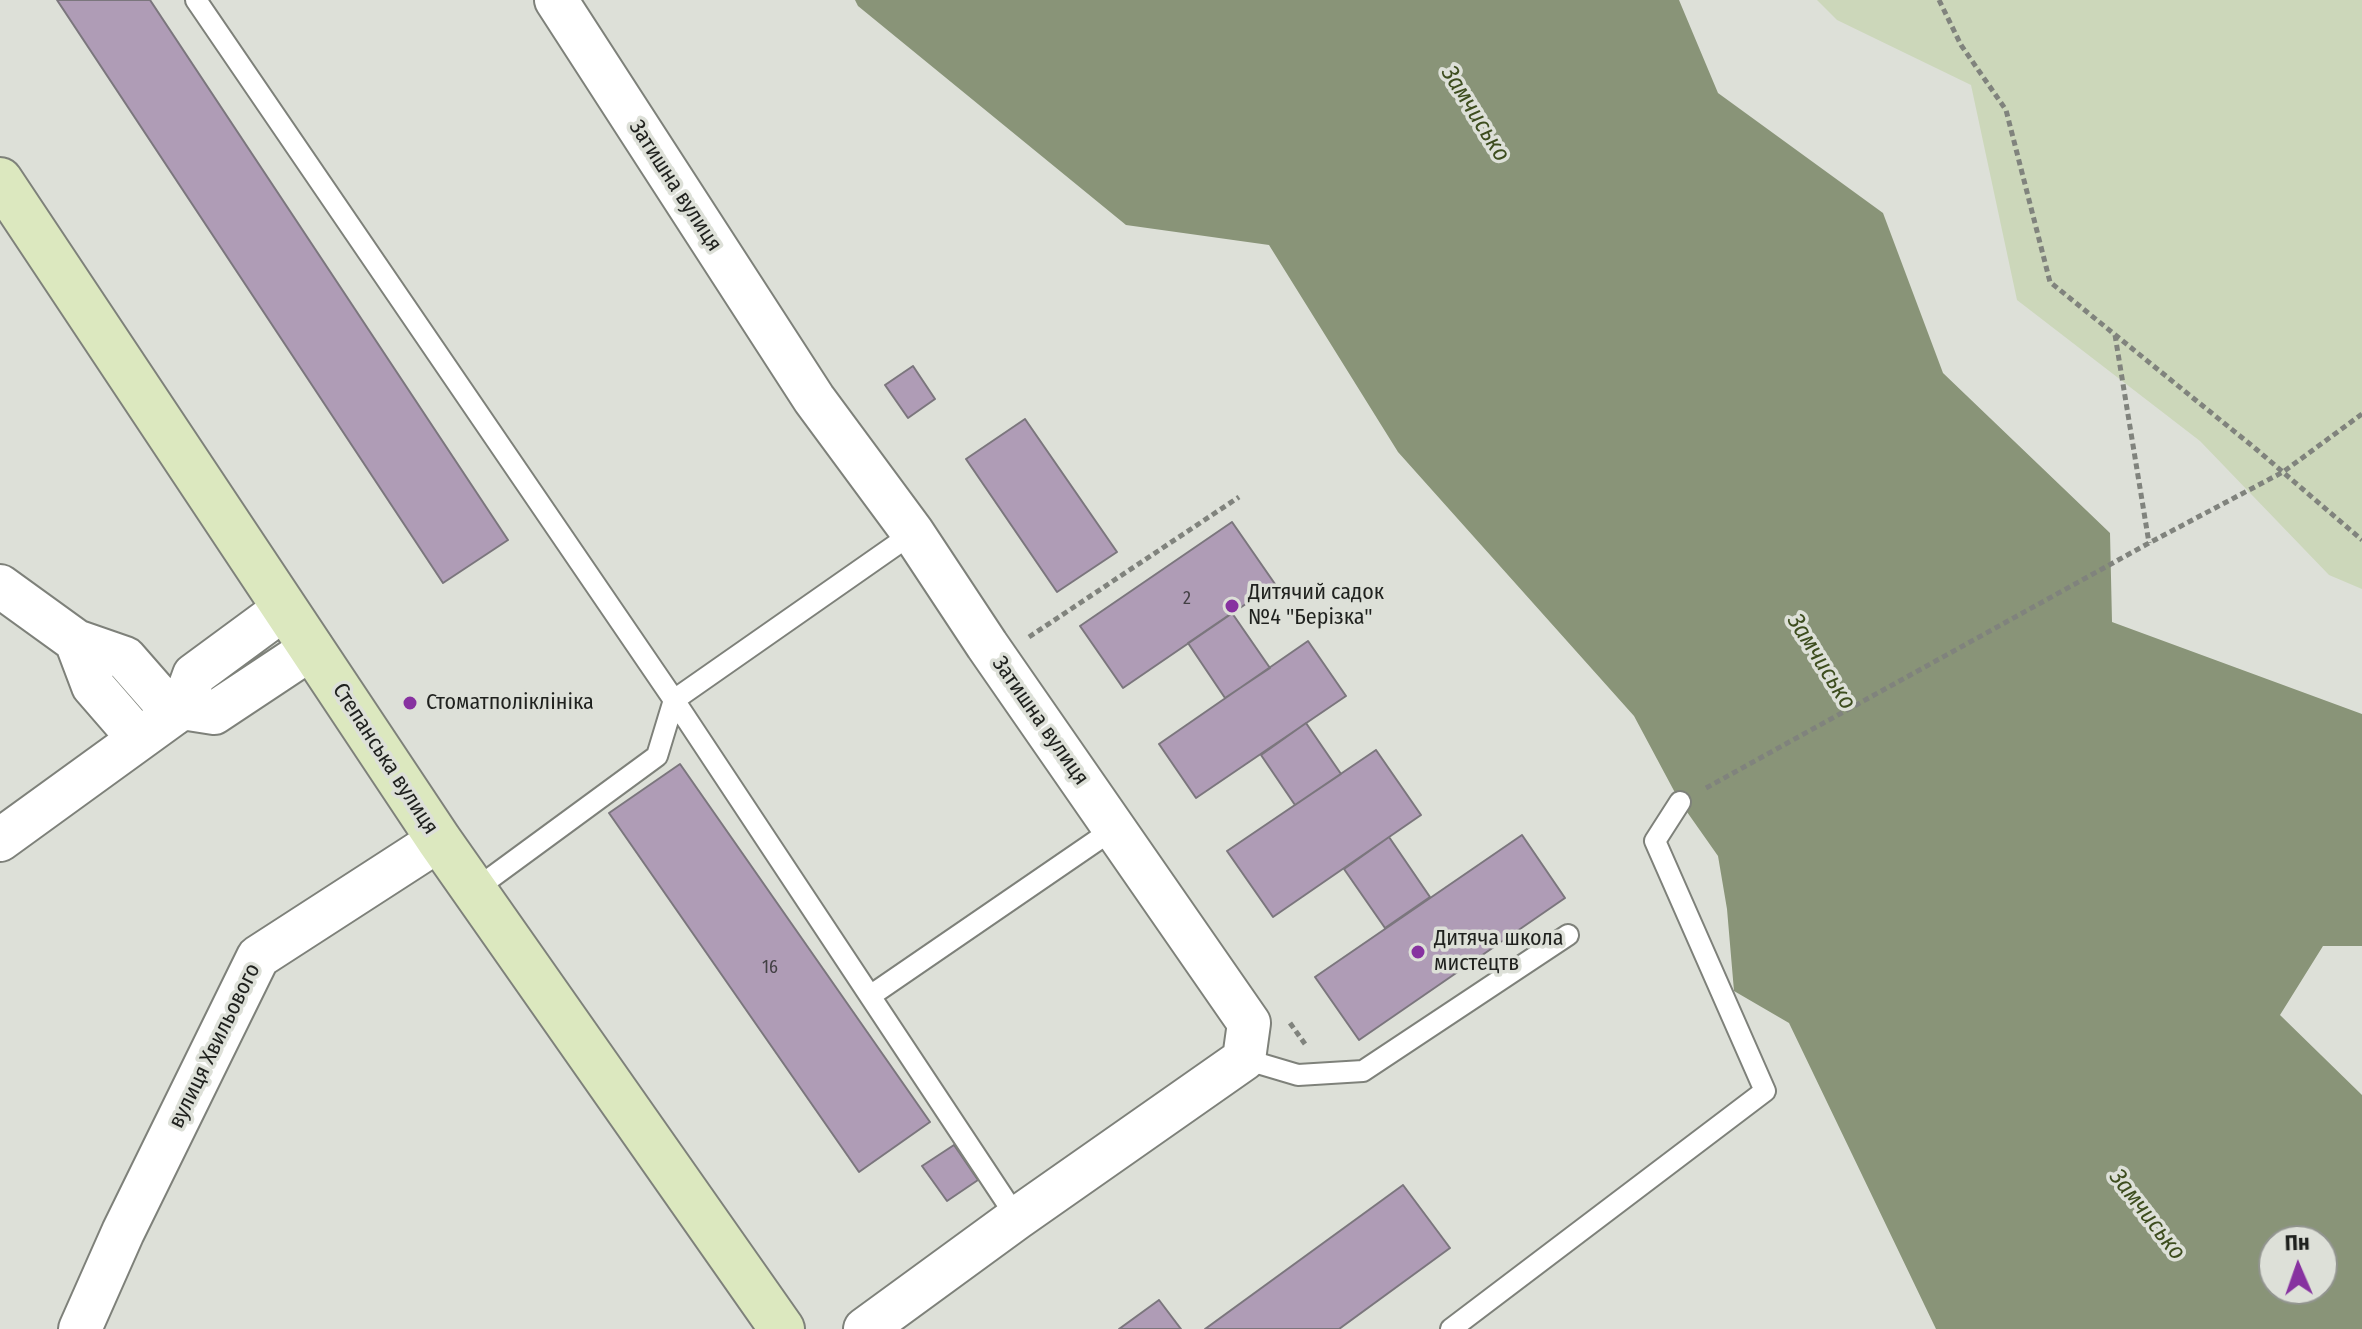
<!DOCTYPE html>
<meta charset="utf-8">
<style>
body{margin:0}
#map{position:relative;width:2362px;height:1329px;overflow:hidden;background:#dde0d8;font-family:"Fira Sans Condensed",sans-serif}
canvas{display:block}
.north{position:absolute;left:2258px;top:1225px;width:80px;height:80px;box-sizing:border-box;background:#dde0d8;border:2px solid #91948e;border-radius:50%;rotate:358deg;font-size:22px;font-weight:700;line-height:32px;text-align:center;color:#1f211e}
.north::after{content:'';display:block;margin:auto;width:28px;height:36px;background:#8732a0;clip-path:polygon(50% 0,100% 100%,50% 72%,0 100%)}
</style>
<div id="map">
<canvas width="2362" height="1329"></canvas>
<div class="north">Пн</div>
</div>
<script>
const c = document.querySelector('canvas').getContext('2d');
c.lineJoin = 'round';
function fill(path, color) { c.fillStyle = color; c.fill(path, 'evenodd'); }
const shape = rows => new Path2D(rows.map(r => 'M' + r).join(''));
function trace(path, color, width, dash) { c.strokeStyle = color; c.lineWidth = width; c.lineCap = dash ? 'butt' : 'round'; c.setLineDash(dash || []); c.stroke(path); }
function drawText(font, color, halo, rows, align = 'center') {
  c.font = font + ' "Fira Sans Condensed",sans-serif'; c.lineWidth = 7; c.setLineDash([]); c.textBaseline = 'middle'; c.strokeStyle = halo; c.fillStyle = color; for (const [text, x, y, turn = 0] of rows) {
    c.save(); c.translate(x, y); c.rotate((+turn || 0) * Math.PI / 180); c.textAlign = isNaN(turn) ? turn : align; if (halo) c.strokeText(text, 0, 0); c.fillText(text, 0, 0); c.restore();
  }
}
const green = shape([
 [1817,0,2362,0,2362,589,2329,575,2200,441,2017,300,1971,85,1837,20]
]);
const water = shape([
 [855,0,1679,0,1718,93,1883,213,1943,373,2110,533,2112,622,2362,714,2362,946,2323,946,2280,1015,2362,1095,2362,1329,1936,1329,1789,1023,1734,991,1727,909,1718,856,1680,802,1634,716,1398,452,1269,245,1126,225,858,6],
 [2274,1241,2322,1241,2322,1289,2274,1289]
]);
const building = shape([
 [57,0,150,0,508,540,443,583,57,0],
 [913,366,935,399,908,418,885,385,913,366],
 [1025,419,1117,552,1057,592,966,459,1025,419],
 [1232,522,1275,584,1123,688,1080,626,1232,522],
 [1232,613,1270,668,1225,698,1188,643,1232,613],
 [1308,641,1346,696,1196,798,1159,744,1308,641],
 [1306,723,1341,774,1295,805,1261,755,1306,723],
 [1376,750,1421,815,1273,917,1227,851,1376,750],
 [680,764,930,1122,859,1172,609,813,680,764],
 [1522,835,1565,898,1359,1040,1315,977,1522,835],
 [1389,837,1430,897,1385,928,1344,869,1389,837],
 [954,1145,978,1180,947,1201,922,1166,954,1145],
 [1403,1185,1450,1248,1339,1329,1205,1329,1403,1185],
 [1159,1300,1181,1329,1119,1329,1159,1300]
]);
const path = shape([
 [1939,0,1961,45,2006,110,2050,282,2256,449,2362,540],
 [2115,335,2149,543],
 [1029,637,1239,497],
 [1706,788,2149,543,2283,472,2362,414],
 [1290,1023,1305,1044]
]);
const service = shape([
 [196,0,674,700,1017,1218],
 [473,891,657,756,674,700,913,533],
 [870,996,1115,828],
 [1244,1059,1298,1075,1363,1071,1568,935],
 [1451,1329,1765,1091,1655,841,1680,802]
]);
const minor = shape([
 [556,0,814,399,913,533,987,645,1249,1023,1244,1059,1017,1218,865,1329],
 [0,586,76,641,125,658,174,714],
 [76,641,93,686,139,739],
 [182,708,214,713,312,648],
 [0,840,182,708,194,675,285,608],
 [80,1329,123,1232,258,957,439,840]
]);
const secondary = shape([
 [0,180,439,840,782,1329]
]);
const markers = [
 [1232,606,8,"#8732a0"],
 [410,703,8,"#8732a0"],
 [1418,952,8,"#8732a0"]
];
const numberNames = [
 ["2",1187,599],
 ["16",770,968]
];
const streetNames = [
 ["Затишна вулиця",675,186,57],
 ["Затишна вулиця",1040,721,55],
 ["Степанська вулиця",385,759,57],
 ["вулиця Хвильового",215,1046,-64]
];
const poiNames = [
 ["Дитячий садок",1248,593],
 ["№4 \"Берізка\"",1248,618],
 ["Стоматполіклініка",426,703],
 ["Дитяча школа",1434,939],
 ["мистецтв",1434,964]
];
const waterNames = [
 ["Замчисько",1475,114,58],
 ["Замчисько",1821,662,58],
 ["Замчисько",2147,1215,52]
];
fill(green, '#ccd7ba');
fill(water, '#899478');
fill(building, '#af9cb6');
trace(building, '#7b767d', 2);
trace(service, '#7e817a', 24);
trace(minor, '#7e817a', 46);
trace(secondary, '#7e817a', 48);
trace(path, '#80837d', 5, [6, 4]);
trace(service, '#fff', 20);
trace(minor, '#fff', 42);
trace(secondary, '#dce8bf', 44);
for (const [x, y, r, color] of markers) { const dot = new Path2D(); dot.arc(x, y, r, 0, 2 * Math.PI); c.fillStyle = color; c.fill(dot); trace(dot, '#dde0d8', 3); }
drawText('18px', '#434044', null, numberNames);
drawText('22px', '#1f211e', '#dde0d8', streetNames);
drawText('22px', '#1f211e', '#dde0d8', poiNames, 'left');
drawText('italic 24px', '#3d4d1e', '#dde0d8', waterNames);
</script>
